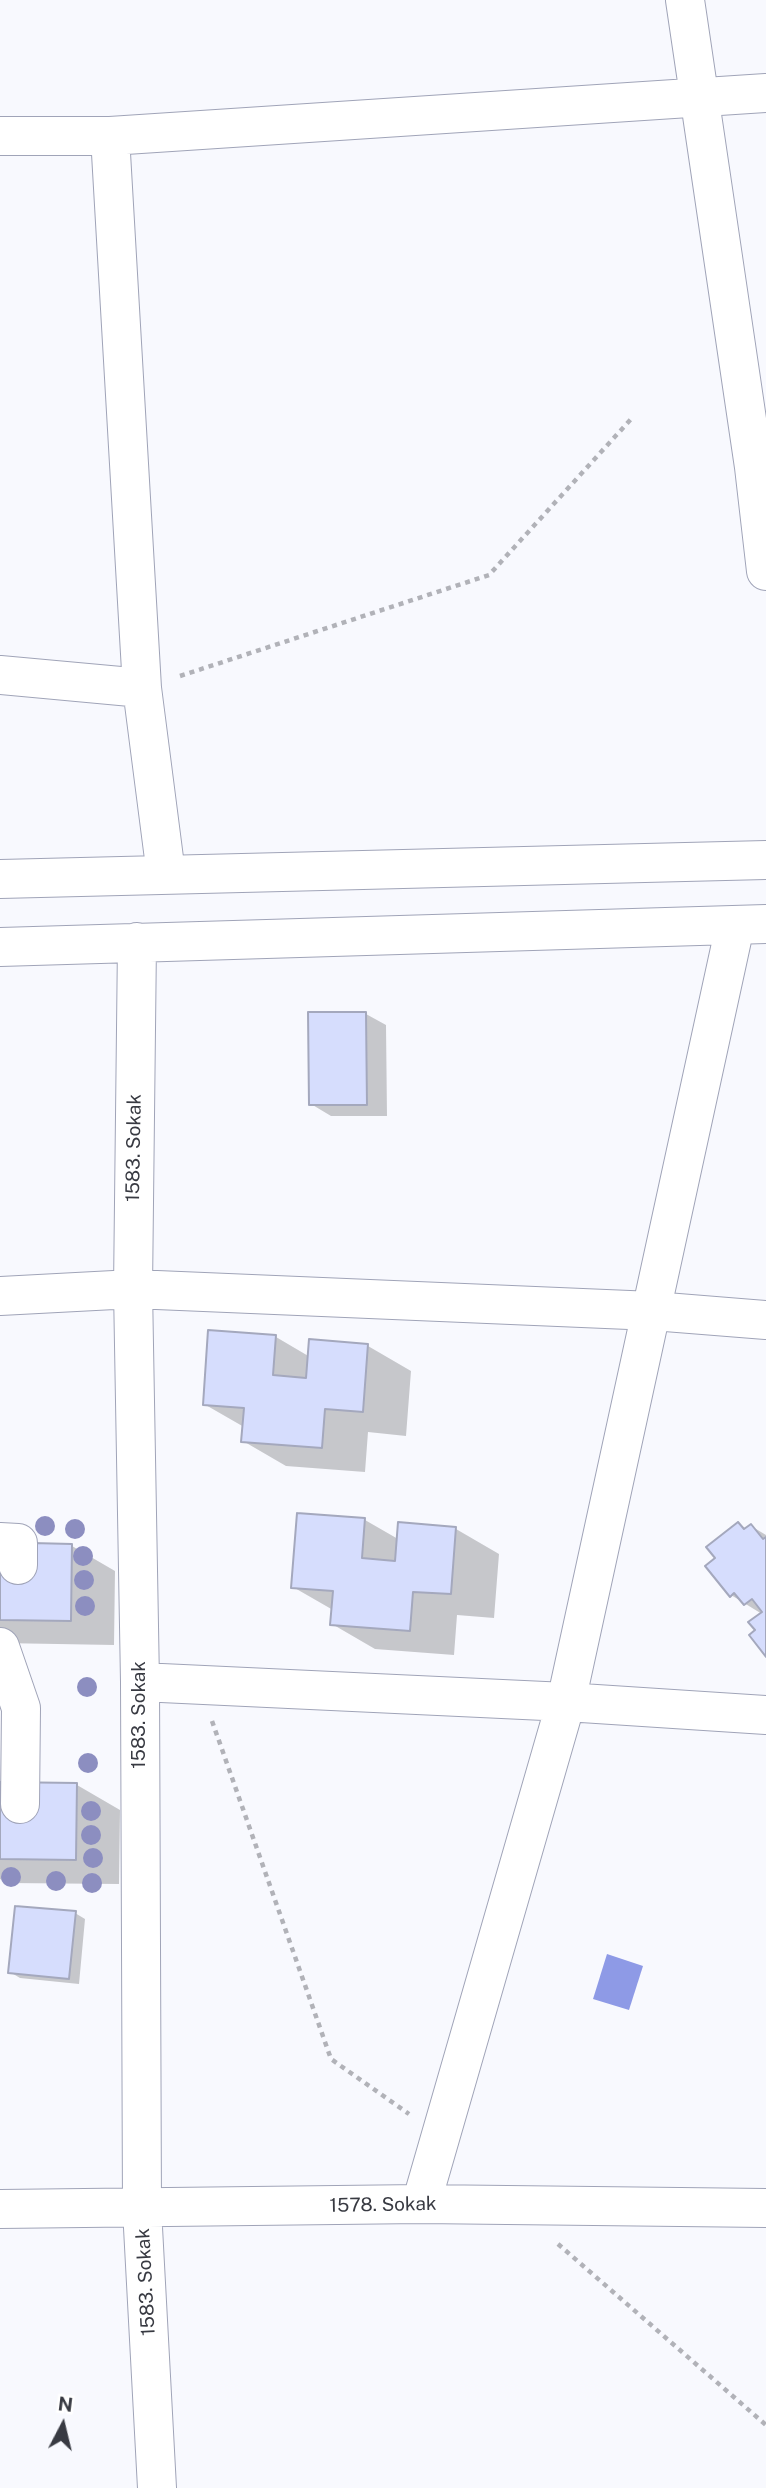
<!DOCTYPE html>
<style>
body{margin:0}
#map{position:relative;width:766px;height:2488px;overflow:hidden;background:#f8f9fe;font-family:"Public Sans",sans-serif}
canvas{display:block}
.north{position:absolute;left:28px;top:2390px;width:70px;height:70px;-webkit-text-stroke:5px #fff;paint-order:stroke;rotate:7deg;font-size:19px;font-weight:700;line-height:28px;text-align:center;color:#383a42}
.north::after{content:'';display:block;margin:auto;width:24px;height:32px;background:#383a42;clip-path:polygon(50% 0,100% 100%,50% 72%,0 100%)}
</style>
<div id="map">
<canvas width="766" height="2488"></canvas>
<div class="north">N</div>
</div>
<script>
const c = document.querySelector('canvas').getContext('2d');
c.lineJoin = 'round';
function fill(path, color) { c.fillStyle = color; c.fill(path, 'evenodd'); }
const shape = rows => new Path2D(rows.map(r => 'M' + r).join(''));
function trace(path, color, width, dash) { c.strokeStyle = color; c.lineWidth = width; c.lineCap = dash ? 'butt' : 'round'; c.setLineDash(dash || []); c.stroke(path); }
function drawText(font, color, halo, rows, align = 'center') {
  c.font = font + ' "Public Sans",sans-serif'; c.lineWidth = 6; c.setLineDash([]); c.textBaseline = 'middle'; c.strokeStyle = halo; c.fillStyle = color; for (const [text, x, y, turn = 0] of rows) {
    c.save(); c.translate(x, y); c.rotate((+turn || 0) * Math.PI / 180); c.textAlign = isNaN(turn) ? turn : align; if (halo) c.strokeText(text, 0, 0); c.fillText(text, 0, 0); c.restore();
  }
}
const water = shape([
 [607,1954,643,1966,629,2010,593,1999]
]);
const shadow = shape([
 [366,1014,386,1025,387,1116,331,1116,311,1104],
 [276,1337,310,1357,368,1346,411,1371,406,1436,368,1432,365,1472,286,1466,243,1441,244,1427,204,1404],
 [365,1520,398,1539,399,1524,456,1529,499,1554,494,1618,457,1615,454,1655,375,1649,332,1624,333,1610,293,1587],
 [738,1524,747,1529,751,1526,766,1535,766,1654,757,1631,762,1614,731,1595,718,1559],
 [0,1545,72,1546,115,1571,114,1645,0,1643],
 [0,1784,77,1785,120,1810,119,1884,7,1883,0,1879],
 [75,1913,85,1919,79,1984,20,1978,10,1972]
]);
const building = shape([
 [308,1012,366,1012,367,1105,309,1105,308,1012],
 [208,1330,276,1335,273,1375,306,1378,309,1339,368,1344,363,1412,325,1409,322,1448,241,1442,244,1408,203,1405,208,1330],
 [297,1513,365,1518,362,1558,395,1561,398,1522,456,1527,451,1594,413,1592,410,1631,330,1625,333,1591,291,1588,297,1513],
 [738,1522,744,1529,751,1524,763,1539,766,1537,766,1657,749,1635,755,1630,748,1622,762,1612,752,1599,744,1605,734,1593,730,1597,705,1566,715,1558,706,1547,738,1522],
 [32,1543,72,1544,71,1621,0,1620,0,1565,32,1543],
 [0,1782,77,1783,76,1860,0,1859,0,1782],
 [15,1906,76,1911,69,1979,8,1973,15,1906]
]);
const path = shape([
 [180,676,489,575,632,418],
 [212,1721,331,2059,409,2114],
 [558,2244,766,2425]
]);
const minor = shape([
 [685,0,754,467,766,571],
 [0,136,110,136,766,93],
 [110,136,142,688],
 [0,675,142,688,166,874],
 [0,879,766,860],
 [137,942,133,1289,140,1682,142,2209,157,2488],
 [0,947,766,924],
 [0,1296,133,1289,653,1311,766,1320],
 [0,1542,18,1543,18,1565],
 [0,1647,21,1708,20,1804],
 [140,1682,566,1702,766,1715],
 [421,2204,566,1702,735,926],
 [0,2209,421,2204,766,2208]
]);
const trees = [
 [45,1526],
 [75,1529],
 [83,1556],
 [84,1580],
 [85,1606],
 [87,1687],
 [88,1763],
 [91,1811],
 [91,1835],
 [93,1858],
 [11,1877],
 [56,1881],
 [92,1883]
];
const streetNames = [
 ["1583. Sokak",134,1148,-89],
 ["1583. Sokak",139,1715,-90],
 ["1578. Sokak",383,2205,-1],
 ["1583. Sokak",146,2282,-93]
];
fill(water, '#8e9ae6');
fill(shadow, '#0003');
fill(building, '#d6ddfd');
trace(building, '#a4a8bd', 2);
trace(minor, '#a0a4b8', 40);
trace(path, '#b1b2b8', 4.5, [5, 5]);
trace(minor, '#fff', 38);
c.fillStyle = '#8c8ec0';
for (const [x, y] of trees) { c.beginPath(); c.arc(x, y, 10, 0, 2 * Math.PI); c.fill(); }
drawText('19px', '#383a42', '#fff', streetNames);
</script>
